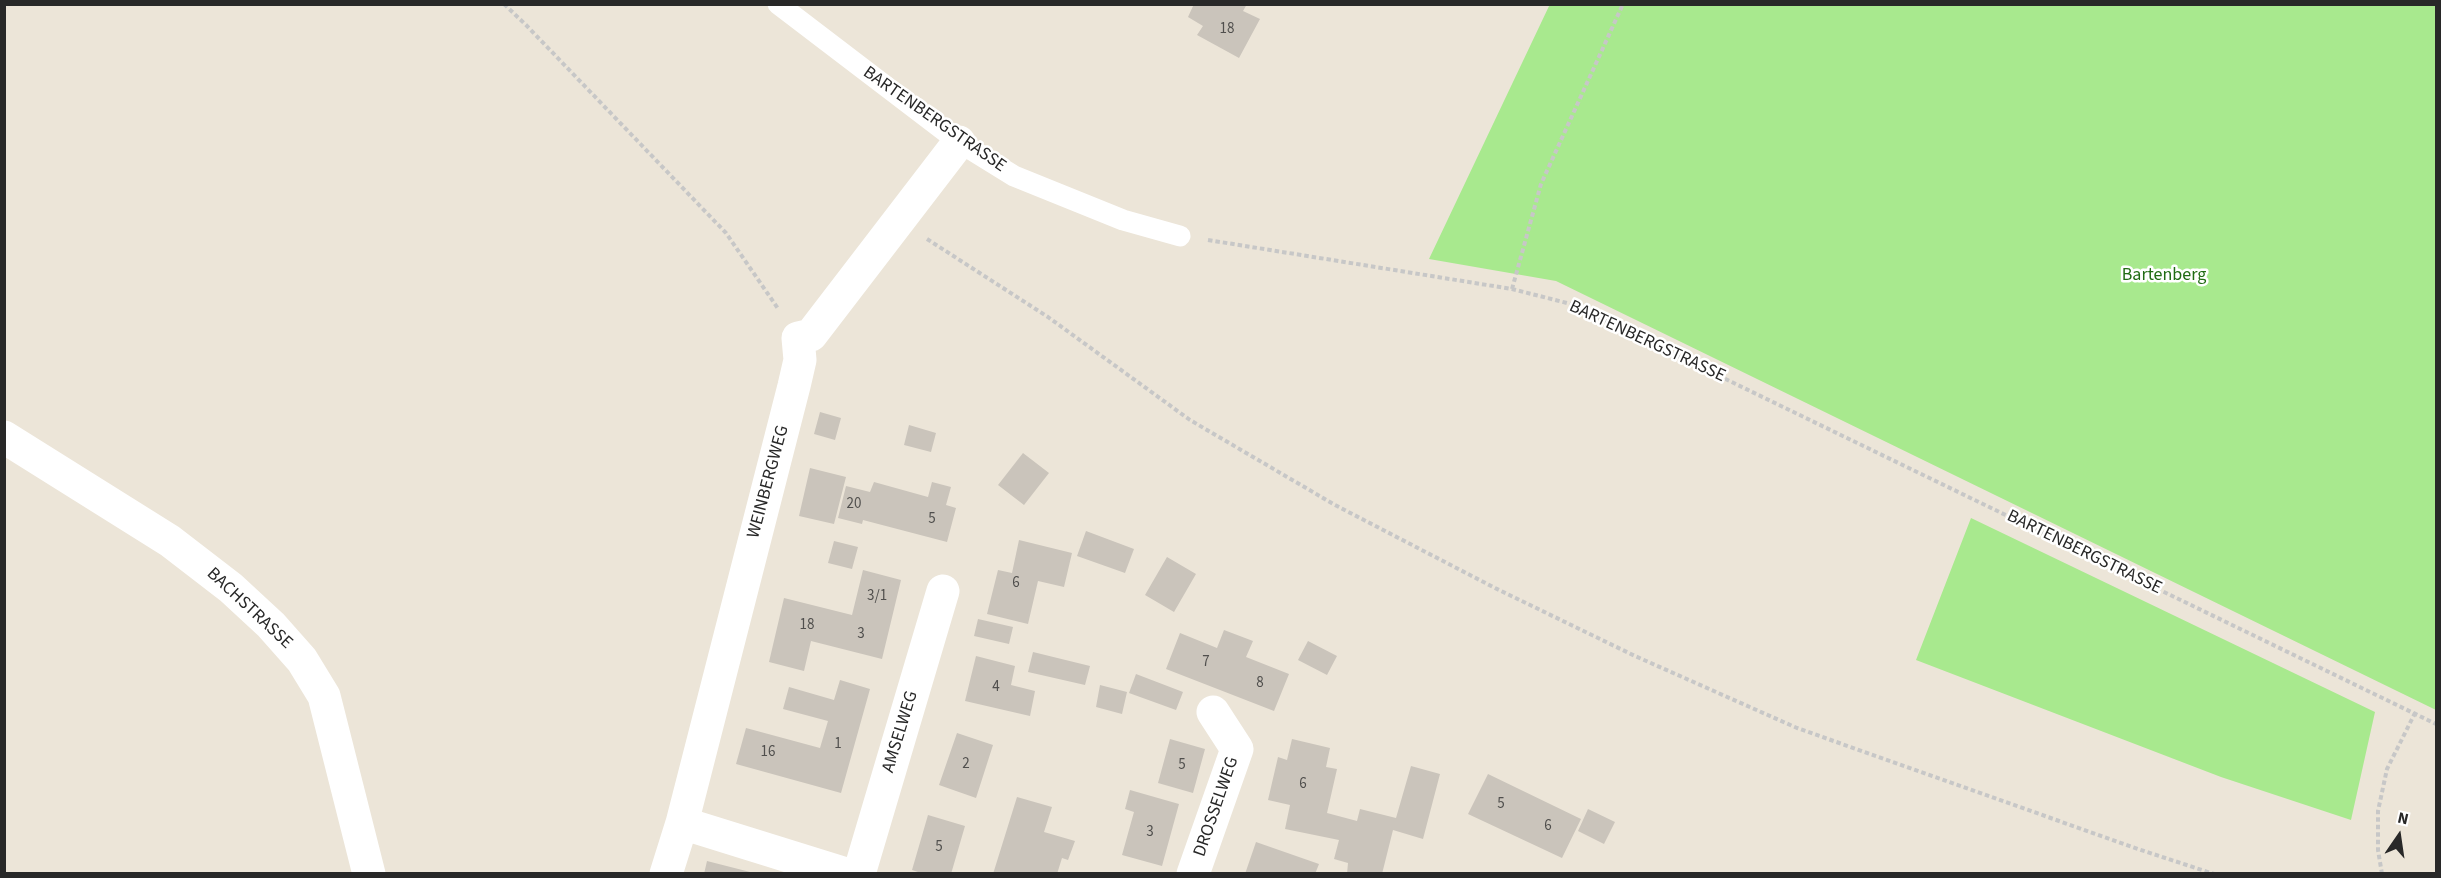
<!DOCTYPE html>
<style>
body{margin:0}
#map{position:relative;width:2441px;height:878px;overflow:hidden;background:#ece5d8;font-family:"Source Sans 3",sans-serif}
canvas{display:block}
.frame{position:absolute;inset:0;border:6px solid #282828;pointer-events:none}
.north{position:absolute;left:2369px;top:806px;width:60px;height:60px;-webkit-text-stroke:4px #fff;paint-order:stroke;rotate:13deg;font-size:16px;font-weight:700;line-height:24px;text-align:center;color:#282828}
.north::after{content:'';display:block;margin:auto;width:21px;height:27px;background:#282828;clip-path:polygon(50% 0,100% 100%,50% 72%,0 100%)}
</style>
<div id="map">
<canvas width="2441" height="878"></canvas>
<div class="frame"></div>
<div class="north">N</div>
</div>
<script>
const c = document.querySelector('canvas').getContext('2d');
c.lineJoin = 'round';
function fill(path, color) { c.fillStyle = color; c.fill(path, 'evenodd'); }
const shape = rows => new Path2D(rows.map(r => 'M' + r).join(''));
function trace(path, color, width, dash) { c.strokeStyle = color; c.lineWidth = width; c.lineCap = dash ? 'butt' : 'round'; c.setLineDash(dash || []); c.stroke(path); }
function drawText(font, color, halo, rows, align = 'center') {
  c.font = font + ' "Source Sans 3",sans-serif'; c.lineWidth = 5; c.setLineDash([]); c.textBaseline = 'middle'; c.strokeStyle = halo; c.fillStyle = color; for (const [text, x, y, turn = 0] of rows) {
    c.save(); c.translate(x, y); c.rotate((+turn || 0) * Math.PI / 180); c.textAlign = isNaN(turn) ? turn : align; if (halo) c.strokeText(text, 0, 0); c.fillText(text, 0, 0); c.restore();
  }
}
const green = shape([
 [1550,4,2436,5,2436,710,1556,281,1429,259],
 [1971,518,2375,712,2351,820,2221,777,1916,660]
]);
const building = shape([
 [1194,4,1247,4,1243,11,1260,19,1239,58,1197,35,1203,26,1188,17],
 [820,412,841,418,835,440,814,434],
 [909,425,936,433,931,452,904,445],
 [1023,453,1049,473,1024,505,998,485],
 [810,468,846,477,834,524,799,516],
 [874,482,928,497,932,482,951,487,946,505,956,508,947,542,863,520,862,524,838,518,846,486,870,492],
 [1086,531,1134,549,1125,573,1077,556],
 [1019,540,1072,553,1064,587,1038,581,1028,624,987,614,998,570,1012,573],
 [834,541,858,547,852,569,828,563],
 [1167,557,1196,574,1174,612,1145,595],
 [863,570,901,580,882,659,811,641,804,671,769,662,784,598,852,615],
 [978,619,1013,627,1009,644,974,636],
 [1224,630,1253,641,1246,657,1289,674,1274,711,1166,669,1180,633,1217,648],
 [1308,641,1337,656,1327,675,1298,660],
 [1033,652,1090,666,1085,685,1028,672],
 [976,656,1015,666,1011,685,1035,691,1030,716,965,701],
 [1136,674,1183,692,1176,710,1129,693],
 [840,680,870,689,841,793,736,764,746,728,820,748,828,721,783,709,789,687,834,700],
 [1100,685,1127,692,1122,714,1096,707],
 [957,733,993,745,976,798,939,785],
 [1170,739,1205,749,1193,793,1158,783],
 [1292,739,1330,748,1326,767,1337,769,1327,813,1357,821,1360,809,1396,818,1411,766,1440,774,1423,839,1393,830,1382,874,1347,874,1348,863,1334,859,1339,840,1285,829,1290,805,1268,800,1278,757,1287,760],
 [1488,774,1581,819,1562,858,1468,814],
 [1130,790,1179,804,1162,866,1122,855,1134,812,1125,809],
 [1017,797,1052,807,1044,832,1075,841,1068,860,1062,858,1057,874,993,874],
 [1588,809,1615,822,1604,844,1578,831],
 [928,815,965,826,951,874,924,874,912,870],
 [1256,842,1319,864,1315,874,1245,874],
 [707,861,754,873,754,874,704,874]
]);
const path = shape([
 [504,4,526,25,726,233,779,310],
 [927,239,1048,317,1190,420,1335,505,1495,588,1635,656,1797,728,2138,849,2214,874],
 [1208,240,1512,289,1571,304,2436,724],
 [1512,289,1541,184,1623,4],
 [2382,874,2378,850,2378,811,2387,769,2415,713]
]);
const lane = shape([
 [778,4,959,142,1014,176,1123,220,1180,236]
]);
const street = shape([
 [4,437,170,541,231,588,271,625,302,660,324,696,369,874],
 [682,823,846,874],
 [666,874,682,823,794,386,800,360,798,338,811,335,959,142],
 [859,874,943,591],
 [1193,874,1237,749,1213,712]
]);
const numberNames = [
 ["18",1227,30],
 ["20",854,505],
 ["5",932,520],
 ["6",1016,584],
 ["3/1",877,597],
 ["18",807,626],
 ["3",861,635],
 ["7",1206,663],
 ["8",1260,684],
 ["4",996,688],
 ["1",838,745],
 ["16",768,753],
 ["2",966,765],
 ["5",1182,766],
 ["6",1303,785],
 ["5",1501,805],
 ["6",1548,827],
 ["3",1150,833],
 ["5",939,848]
];
const streetNames = [
 ["BARTENBERGSTRASSE",934,120,35],
 ["BARTENBERGSTRASSE",1647,342,25],
 ["WEINBERGWEG",769,482,-75],
 ["BARTENBERGSTRASSE",2084,553,26],
 ["BACHSTRASSE",249,609,43],
 ["AMSELWEG",901,732,-73],
 ["DROSSELWEG",1217,807,-71]
];
const parkNames = [
 ["Bartenberg",2164,276]
];
fill(green, '#a8e98e');
fill(building, '#cac4bb');
trace(path, '#c7c7c7', 4, [4.5, 3]);
trace(lane, '#fff', 21);
trace(street, '#fff', 33);
drawText('15px', '#504f4d', null, numberNames);
drawText('18px', '#282828', '#fff', streetNames);
drawText('18px', '#206b13', '#fff', parkNames);
</script>
